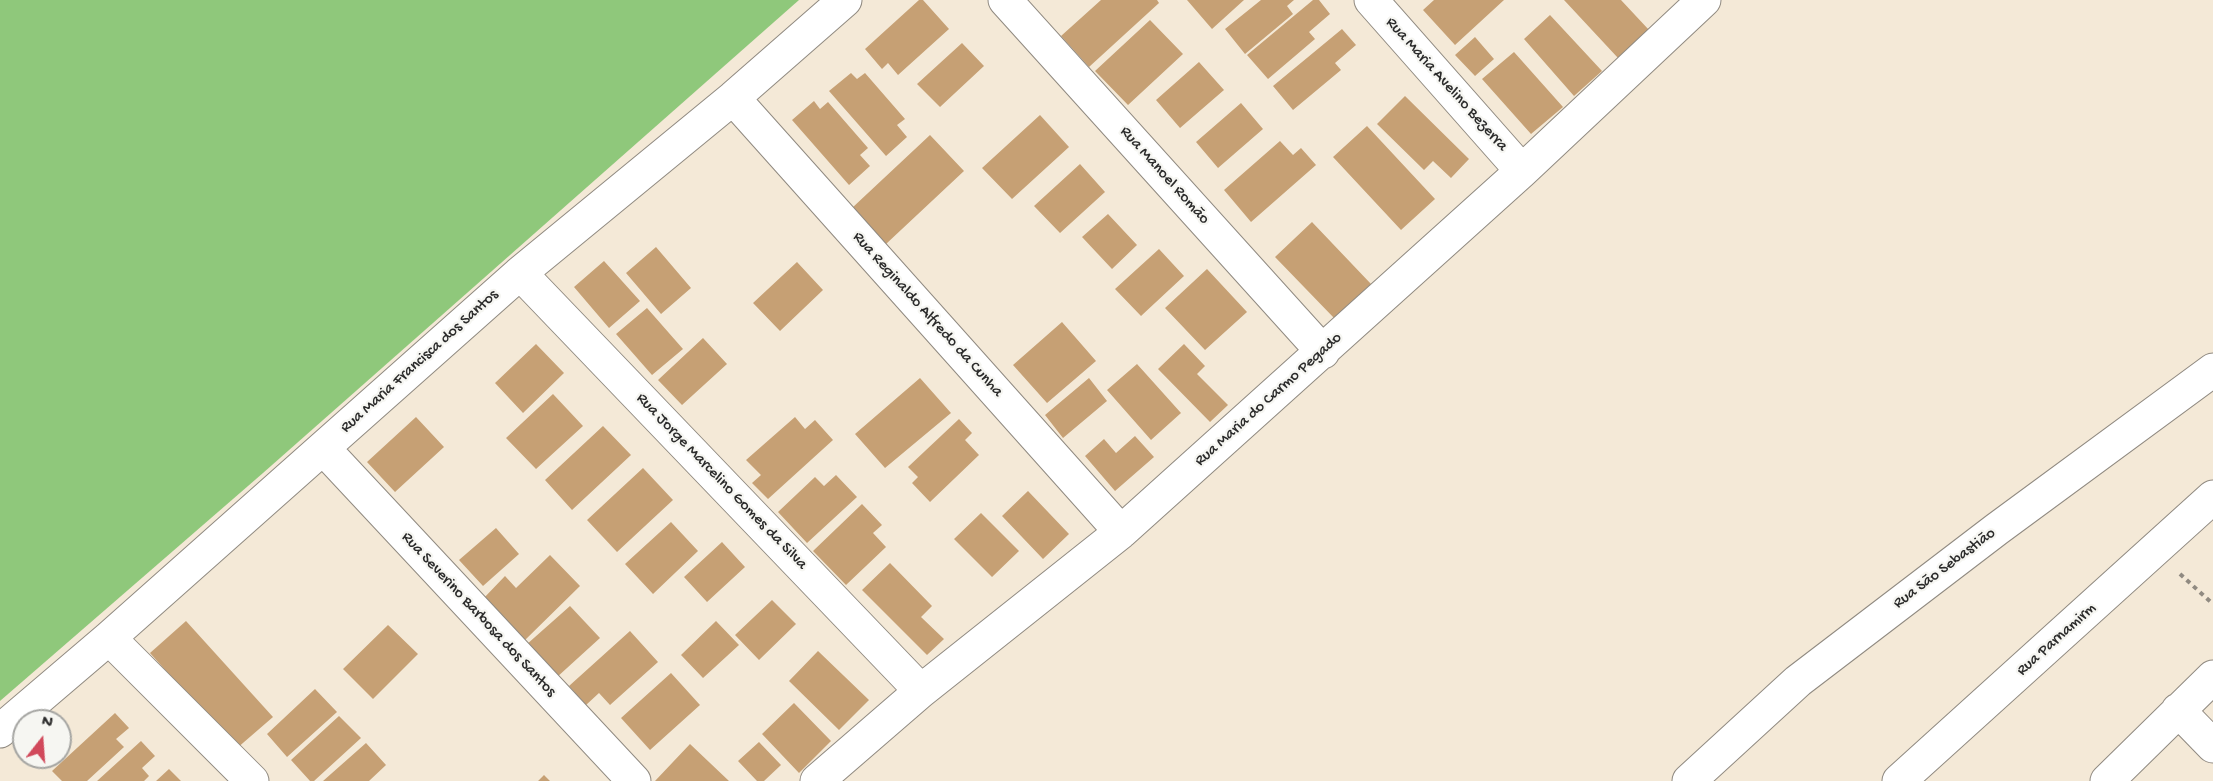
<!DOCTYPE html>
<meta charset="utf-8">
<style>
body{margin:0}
#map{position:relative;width:2213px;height:781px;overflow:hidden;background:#f4e9d7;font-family:"Gochi Hand",sans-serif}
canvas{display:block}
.north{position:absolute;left:12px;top:709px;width:60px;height:60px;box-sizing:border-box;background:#f6f6f2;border:2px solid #a5a5a2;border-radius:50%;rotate:17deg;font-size:16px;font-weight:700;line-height:24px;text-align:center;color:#2b2b2b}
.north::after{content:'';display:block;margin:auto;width:21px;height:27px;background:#d1495b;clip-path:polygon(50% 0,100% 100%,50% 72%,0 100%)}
</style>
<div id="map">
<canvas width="2213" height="781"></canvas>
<div class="north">N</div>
</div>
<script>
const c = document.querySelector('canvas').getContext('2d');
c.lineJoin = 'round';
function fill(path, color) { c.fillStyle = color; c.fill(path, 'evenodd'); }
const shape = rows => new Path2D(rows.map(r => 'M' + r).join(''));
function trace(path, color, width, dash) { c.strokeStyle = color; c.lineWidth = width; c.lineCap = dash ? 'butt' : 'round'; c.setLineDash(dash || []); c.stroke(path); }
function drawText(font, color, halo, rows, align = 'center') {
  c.font = font + ' "Gochi Hand",sans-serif'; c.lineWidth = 4.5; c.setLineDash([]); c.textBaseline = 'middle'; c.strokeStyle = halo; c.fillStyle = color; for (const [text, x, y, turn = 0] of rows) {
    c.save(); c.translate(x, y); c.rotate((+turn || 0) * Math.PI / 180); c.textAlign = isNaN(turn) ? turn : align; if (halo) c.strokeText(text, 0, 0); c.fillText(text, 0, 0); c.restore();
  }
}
const green = shape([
 [0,0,799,0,263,473,0,701]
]);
const building = shape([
 [919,0,923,0,949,29,898,75,888,63,882,69,865,49],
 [1101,0,1157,0,1159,3,1089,67,1061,36],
 [1187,0,1244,0,1212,29],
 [1261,0,1294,0,1287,6,1293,14,1245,54,1225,29],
 [1313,0,1319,0,1330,14,1309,32,1315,39,1268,79,1247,55],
 [1434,0,1504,0,1455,45,1423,10],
 [1564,0,1621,0,1649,30,1618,58],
 [1550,15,1602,71,1574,96,1524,39],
 [1150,20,1183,54,1128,105,1095,71],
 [1342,29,1356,45,1335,63,1341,70,1293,110,1273,86],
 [1475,37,1494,59,1475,76,1455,55],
 [962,43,984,66,940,107,917,84],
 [1514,52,1563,107,1531,134,1482,79],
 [1199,62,1224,90,1180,128,1156,100],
 [851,73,857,79,865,73,905,119,897,125,907,137,886,156,829,91],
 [1405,96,1469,159,1451,178,1433,161,1424,170,1377,124],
 [814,101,820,109,828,102,868,148,860,155,870,166,849,185,792,120],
 [1241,103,1263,129,1218,168,1196,142],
 [1040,115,1069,147,1012,199,982,168],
 [1367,126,1435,199,1401,230,1333,157],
 [930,135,964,171,886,244,852,208],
 [1280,141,1293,155,1301,148,1316,165,1251,222,1224,190],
 [1080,164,1105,192,1060,233,1034,206],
 [1108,214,1137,245,1112,269,1082,237],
 [1312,222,1371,284,1334,318,1275,257],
 [656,247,691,288,661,314,626,273],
 [1159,249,1184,276,1141,316,1115,289],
 [604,261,640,301,609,328,574,287],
 [797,262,823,290,780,331,753,303],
 [1207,269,1247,312,1205,350,1165,308],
 [647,308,683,349,652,375,616,334],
 [1062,322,1096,361,1047,403,1013,365],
 [703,338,727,364,682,405,658,380],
 [536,344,564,373,523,413,495,383],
 [1184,344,1205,366,1197,374,1228,405,1210,422,1158,369],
 [1137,364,1181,413,1151,440,1107,390],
 [920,378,951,413,885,468,855,434],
 [1089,378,1107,401,1063,438,1045,415],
 [553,394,583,426,536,469,506,438],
 [416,417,444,447,395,492,367,462],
 [795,417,805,429,815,420,833,440,768,499,752,483,761,475,746,460],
 [959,419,972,433,965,440,979,455,930,502,912,483,918,477,908,467],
 [603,426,631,455,572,510,545,480],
 [1135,436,1154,457,1115,491,1085,456,1104,439,1116,453],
 [643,468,673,500,617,552,587,520],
 [836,475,857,497,807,543,778,512,815,477,824,486],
 [1028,491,1069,534,1043,559,1002,516],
 [862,504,882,525,873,533,886,547,846,585,813,551],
 [981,513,1019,551,992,577,954,539],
 [671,522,698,551,653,594,625,564],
 [496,528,519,554,483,586,459,560],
 [722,542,745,567,707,602,684,577],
 [550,555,580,586,523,642,482,600,505,576,516,588],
 [890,563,932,606,921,617,944,639,927,655,862,590],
 [772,600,796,624,759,660,735,635],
 [570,606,600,638,556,678,526,645],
 [186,621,273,717,236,749,150,653],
 [716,621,739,645,703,678,681,655],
 [388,625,418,654,373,699,343,669],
 [630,631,658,662,610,705,599,693,586,705,569,686],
 [818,651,869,700,839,730,789,681],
 [671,673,700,705,650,750,621,718],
 [315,689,337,712,287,757,267,734],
 [794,703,831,741,799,773,762,734],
 [115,713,129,728,116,739,124,747,87,781,62,781,52,771],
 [339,716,361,738,314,781,310,781,291,760],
 [141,741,155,756,142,768,149,776,144,781,97,781],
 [759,742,781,765,764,781,757,781,738,761],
 [366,743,386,765,369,781,323,781],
 [690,744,729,781,655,781],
 [169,769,181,781,156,781],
 [544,775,550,781,538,781]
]);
const path = shape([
 [2180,574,2213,604]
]);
const minor = shape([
 [1005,0,1323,352],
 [1371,0,1522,171],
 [733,98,1121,532],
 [520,273,921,691],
 [323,448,634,781],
 [109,638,252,781],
 [2178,710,2213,746],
 [0,731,109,638,520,273,733,98,845,0],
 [817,781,921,691,1121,532,1522,171,1704,0],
 [2107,781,2213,677]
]);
const tertiary = shape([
 [1689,781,1798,681,1997,529,2213,370],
 [1899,781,2213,497]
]);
const streetNames = [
 ["Rua Maria Avelino Bezerra",1446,85,48],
 ["Rua Manoel Romão",1164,176,48],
 ["Rua Reginaldo Alfredo da Cunha",927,315,48],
 ["Rua Maria Francisca dos Santos",420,362,-42],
 ["Rua Maria do Carmo Pegado",1269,400,-42],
 ["Rua Jorge Marcelino Gomes da Silva",721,482,46],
 ["Rua São Sebastião",1945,569,-37],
 ["Rua Severino Barbosa dos Santos",478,615,47],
 ["Rua Parnamirm",2057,640,-42]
];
fill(green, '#8fc87b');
fill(building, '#c6a074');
trace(minor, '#908a81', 35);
trace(tertiary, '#908a81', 35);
trace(path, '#908a81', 4, [4.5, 4.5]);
trace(minor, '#fff', 33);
trace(tertiary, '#fff', 33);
drawText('16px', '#2b2b2b', '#f6f6f2', streetNames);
</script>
